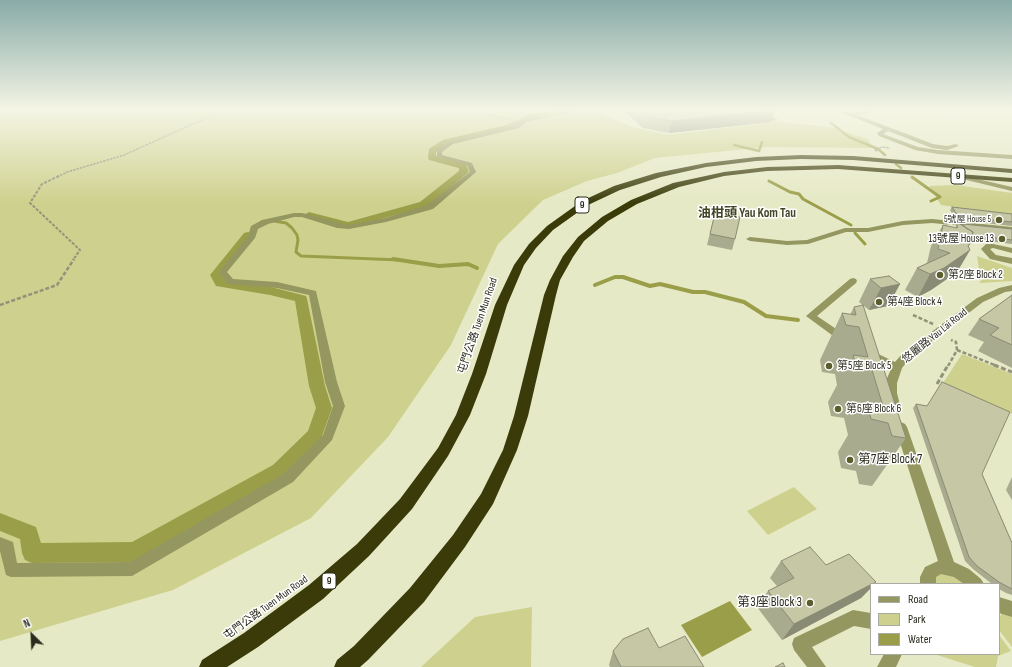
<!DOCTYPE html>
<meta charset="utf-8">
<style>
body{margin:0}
#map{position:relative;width:1012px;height:667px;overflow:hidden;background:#e6e9c5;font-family:"Sofia Sans Condensed",sans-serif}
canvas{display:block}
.legend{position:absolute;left:870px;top:583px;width:130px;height:72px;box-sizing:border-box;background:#fff;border:1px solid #aaaaa5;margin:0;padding:5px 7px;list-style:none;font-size:12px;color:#2b2b1e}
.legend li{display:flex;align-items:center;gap:8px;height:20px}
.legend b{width:20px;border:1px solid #aaaaa5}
.north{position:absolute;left:12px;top:615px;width:40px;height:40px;-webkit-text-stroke:3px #fff;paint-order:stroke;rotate:336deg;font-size:11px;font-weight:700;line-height:16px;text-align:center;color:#2b2b1e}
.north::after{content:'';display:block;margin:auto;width:14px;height:18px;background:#2b2b1e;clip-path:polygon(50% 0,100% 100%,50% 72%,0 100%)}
</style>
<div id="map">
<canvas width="1012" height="667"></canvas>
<ul class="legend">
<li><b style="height:5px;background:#94975f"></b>Road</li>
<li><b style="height:11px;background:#ced18d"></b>Park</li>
<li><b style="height:11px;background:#9b9e48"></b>Water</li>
</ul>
<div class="north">N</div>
</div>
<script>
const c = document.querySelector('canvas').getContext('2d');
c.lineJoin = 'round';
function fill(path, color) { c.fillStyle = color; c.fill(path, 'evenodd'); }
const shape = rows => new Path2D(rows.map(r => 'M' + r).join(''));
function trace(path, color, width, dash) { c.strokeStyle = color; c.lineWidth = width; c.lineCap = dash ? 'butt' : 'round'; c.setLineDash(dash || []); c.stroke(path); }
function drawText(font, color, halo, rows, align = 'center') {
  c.font = font + ' "Sofia Sans Condensed","Noto Sans TC",sans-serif'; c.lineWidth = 3; c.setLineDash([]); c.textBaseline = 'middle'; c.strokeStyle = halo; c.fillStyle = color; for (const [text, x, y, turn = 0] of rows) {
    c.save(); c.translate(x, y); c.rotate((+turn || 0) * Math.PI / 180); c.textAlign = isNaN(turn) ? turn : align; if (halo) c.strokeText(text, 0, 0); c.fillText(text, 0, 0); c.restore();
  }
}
const green = shape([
 [0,110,633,110,629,112,603,111,608,117,632,127,668,135,774,122,802,124,834,128,868,139,872,148,768,147,655,158,617,173,587,181,543,200,498,244,451,345,388,437,311,518,173,590,0,641],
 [956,185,1012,193,1012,215,941,205,929,186],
 [977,256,1012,268,1012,281,979,283,985,276,979,269],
 [962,354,1012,374,1012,414,943,383],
 [794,487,817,509,768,535,747,511],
 [942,571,973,584,932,584,936,573],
 [532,607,531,667,421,667,475,617],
 [1004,610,1012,613,1012,647,999,630,999,618],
 [999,635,1011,651,998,656,996,667,975,667,934,654,999,654]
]);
const water = shape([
 [730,601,752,630,702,657,681,625]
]);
const streamFar2 = shape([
 [831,123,849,137,878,149,885,155],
 [734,145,759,151,762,142],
 [896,164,901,168]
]);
const streamFar1 = shape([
 [912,177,940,197,931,201],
 [769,181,790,192,799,194,803,199,851,225],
 [274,221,286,223,292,228,297,235,298,240,296,252,301,256,400,260],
 [855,233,865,244]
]);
const stream = shape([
 [393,259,439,266,468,264,477,268],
 [595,285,615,277,623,277,650,286,660,284,693,292,705,292,744,302,766,316,798,320]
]);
const canal = shape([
 [555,110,573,110,569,112,535,118,513,129,449,144,436,152,436,156,466,164,469,172,428,206,348,228,305,217,304,215,309,212,348,222,420,202,459,171,459,168,429,160,428,158,429,149,443,140,507,125,530,114,555,110],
 [248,232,254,235,222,275,225,280,271,287,306,296,307,299,325,386,332,408,321,439,285,475,141,559,134,562,32,563,25,560,22,553,20,539,0,531,0,513,36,527,41,543,132,542,273,465,308,431,316,408,309,386,295,301,270,295,216,286,210,275,244,233,248,232]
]);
const pathFar3 = shape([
 [471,110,512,120],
 [877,151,875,150,882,147,890,148],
 [57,177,67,172,124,155,224,110]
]);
const pathFar2 = shape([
 [59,176,42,184,30,203,80,250,73,260]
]);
const pathFar1 = shape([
 [0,305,57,285,74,259],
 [913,315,933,324],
 [957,350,997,366],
 [948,366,957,350,956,342,951,340]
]);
const path = shape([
 [994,365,1012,372],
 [937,384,948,365]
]);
const minor = shape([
 [570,110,581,110,526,122,519,128,453,144,442,152,442,155,472,163,476,172,433,209,386,222,349,229,337,228,302,217,294,217,268,224,258,229,255,238,227,272,233,279,277,282,316,291,337,382,345,406,332,440,293,482,132,576,11,577,6,575,0,551,0,537,13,542,17,563,130,562,283,474,323,435,333,406,325,382,309,295,277,288,227,284,219,272,248,236,251,226,262,220,294,213,302,213,349,225,385,218,427,205,470,172,467,165,437,157,437,150,449,142,515,126,522,120,570,110],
 [756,110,763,110,778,120,773,121,756,110],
 [835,110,843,110,851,113,870,110,882,110,857,115,933,144,947,146,956,144,959,146,947,150,932,148,888,131,883,134,918,147,938,150,1012,155,1012,159,938,154,915,150,879,136,877,133,883,129,835,110],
 [946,110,953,110,948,113,946,110],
 [956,174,1012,187,1012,191,954,177,954,175,956,174],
 [932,219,1012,227,1012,231,932,223,903,225,868,232,846,232,808,244,787,245,750,241,746,239,750,237,787,241,807,240,845,228,868,228,903,221,932,219],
 [986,244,993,244,1012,248,1012,253,993,248,990,249,996,255,1012,258,1012,264,990,259,981,249,986,244],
 [853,278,856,279,857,281,856,283,817,316,848,337,849,339,844,342,840,341,806,316,850,279,853,278],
 [1012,285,1012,291,1005,292,983,302,910,358,902,368,897,383,897,393,900,405,898,408,894,409,890,408,885,393,885,383,891,369,864,355,863,353,864,351,872,351,895,362,902,354,977,298,999,288,1012,285],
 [901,422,905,424,907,427,954,562,969,569,981,579,984,584,964,584,954,577,941,574,936,577,936,584,920,584,920,577,925,567,938,561,895,427,897,424,901,422],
 [999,597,1012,601,1012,617,999,613,999,597],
 [853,610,871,613,871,629,854,626,812,647,826,667,807,667,794,650,792,644,794,638,853,610],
 [884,654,902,654,896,667,877,667,884,654]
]);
const highway = shape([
 [801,155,853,156,1012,169,1012,173,853,160,801,159,756,161,706,167,661,177,620,190,588,205,553,230,536,248,524,265,507,305,486,374,470,415,448,456,412,509,369,556,323,599,258,647,227,667,199,667,202,660,244,633,309,585,357,544,400,499,438,448,456,415,472,374,495,305,514,265,529,244,547,226,582,201,614,186,656,173,706,163,756,157,801,155],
 [838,165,1012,178,1012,182,838,169,767,171,724,176,679,187,637,204,608,221,584,241,573,257,560,280,556,295,528,416,517,450,493,504,465,547,424,602,368,660,360,667,334,667,337,660,354,646,410,588,453,535,481,494,503,450,514,416,544,295,550,280,563,256,578,237,602,217,631,200,673,183,724,172,767,167,838,165]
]);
const wall = shape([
 [626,110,775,110,771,122,669,133,643,128,626,113],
 [952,207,1012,214,1012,226,956,220,950,210],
 [715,213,735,239,732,250,707,245],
 [958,223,962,226,963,224,1012,229,1012,244,972,239,968,247,970,250,957,272,931,290,918,297,905,290,917,268,927,263,931,246,943,225,955,228],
 [870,279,900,284,888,306,869,310,859,302],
 [1012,295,1012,368,978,351,984,342,968,335,979,319],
 [854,307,906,438,872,486,859,484,856,471,841,468,838,452,848,435,844,418,831,416,828,402,837,385,835,374,822,372,820,360,842,313,850,315],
 [942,382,1012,543,1012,595,1006,593,999,589,999,584,992,584,973,569,965,561,913,408,916,404,927,406],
 [1012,477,1012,500,1006,490],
 [781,561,826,565,874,584,861,598,782,640,757,607,768,591,777,586,770,578],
 [659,648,704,667,610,667,609,665,613,651]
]);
const shadedWall = shape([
 [775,110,771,122,669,133,672,121],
 [971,242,964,255,970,250,957,272,931,290,918,297,930,274,968,246],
 [900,284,888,306,869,310,881,288],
 [871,584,871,588,861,598,782,640,794,624]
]);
const building = shape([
 [637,110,775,110,672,121,645,116,637,110],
 [952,207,1012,214,1012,222,958,216,952,207],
 [715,213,740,217,735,239,710,234,715,213],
 [958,223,973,232,971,242,968,246,970,250,944,268,930,274,917,268,950,253,938,249,943,225,957,228,958,223],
 [963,224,1012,229,1012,240,972,235,973,232,966,228,963,224],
 [889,276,900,284,881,288,870,279,889,276],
 [1012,295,1012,345,990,335,999,328,979,319,1012,295],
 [863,305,906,438,892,436,888,423,871,419,867,403,883,406,872,370,857,368,853,355,868,357,859,327,846,325,842,313,856,315,854,307,863,305],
 [942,382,1010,412,982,474,1012,543,1012,589,999,582,977,566,969,557,916,404,927,406,942,382],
 [810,547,826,565,849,554,876,582,794,624,768,591,794,578,781,561,810,547],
 [648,628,659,648,685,636,704,667,621,667,613,651,623,639,648,628],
 [783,663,785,667,775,667,783,663]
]);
const markers = [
 [999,220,4,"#5b5d2a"],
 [1002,239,4,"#5b5d2a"],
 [940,275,4,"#5b5d2a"],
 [879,302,4,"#5b5d2a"],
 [829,366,4,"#5b5d2a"],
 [838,409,4,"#5b5d2a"],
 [850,460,4,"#5b5d2a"],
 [810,603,4,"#5b5d2a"]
];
const farPoinames = [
 ["5號屋 House 5",991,220]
];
const shields = [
 [958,176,14],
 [582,205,14],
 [329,581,14]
];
const shieldNames = [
 ["9",958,176],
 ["9",582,205],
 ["9",329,581]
];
const poiNames = [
 ["13號屋 House 13",994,239,"right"],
 ["第2座 Block 2",948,275],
 ["第4座 Block 4",887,302],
 ["第5座 Block 5",837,366],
 ["第6座 Block 6",846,409]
];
const streetNames = [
 ["屯門公路 Tuen Mun Road",478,326,-71],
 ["悠麗路 Yau Lai Road",935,336,-39],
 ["屯門公路 Tuen Mun Road",266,608,-36]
];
const farDistrictnames = [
 ["油柑頭 Yau Kom Tau",747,214]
];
const nearPoinames = [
 ["第7座 Block 7",858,460],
 ["第3座 Block 3",802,603,"right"]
];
fill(green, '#ced18d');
fill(water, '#9b9e48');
trace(streamFar2, '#9b9e48', 2.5);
trace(streamFar1, '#9b9e48', 3);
trace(stream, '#9b9e48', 4);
fill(canal, '#9b9e48');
trace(pathFar3, '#92937a', 1.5, [2.5, 1]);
trace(pathFar2, '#92937a', 2, [3, 1.5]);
trace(pathFar1, '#92937a', 2.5, [4, 2]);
trace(path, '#92937a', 3, [5, 2.5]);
fill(minor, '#94975f');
fill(highway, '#3a3b09');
fill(wall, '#a9ab8e');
fill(shadedWall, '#8a8b74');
fill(building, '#c5c7a5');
trace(building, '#8a8b74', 1);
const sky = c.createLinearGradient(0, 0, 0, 203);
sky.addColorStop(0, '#89aba8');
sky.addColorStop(0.54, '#f4f5e5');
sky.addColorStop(1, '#f4f5e500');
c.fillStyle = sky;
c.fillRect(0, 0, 1012, 203);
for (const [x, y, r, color] of markers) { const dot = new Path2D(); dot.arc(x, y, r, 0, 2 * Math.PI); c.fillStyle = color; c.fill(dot); trace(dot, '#fff', 1.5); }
drawText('9px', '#2b2b1e', '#fff', farPoinames, 'right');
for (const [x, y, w] of shields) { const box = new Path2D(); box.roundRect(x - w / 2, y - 8, w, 16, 3); c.fillStyle = '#fff'; c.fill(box); trace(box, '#2b2b1e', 1); }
drawText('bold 10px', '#2b2b1e', null, shieldNames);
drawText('11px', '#2b2b1e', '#fff', poiNames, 'left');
drawText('11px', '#2b2b1e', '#fff', streetNames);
drawText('bold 13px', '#444527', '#fff', farDistrictnames);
drawText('13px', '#2b2b1e', '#fff', nearPoinames, 'left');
</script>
